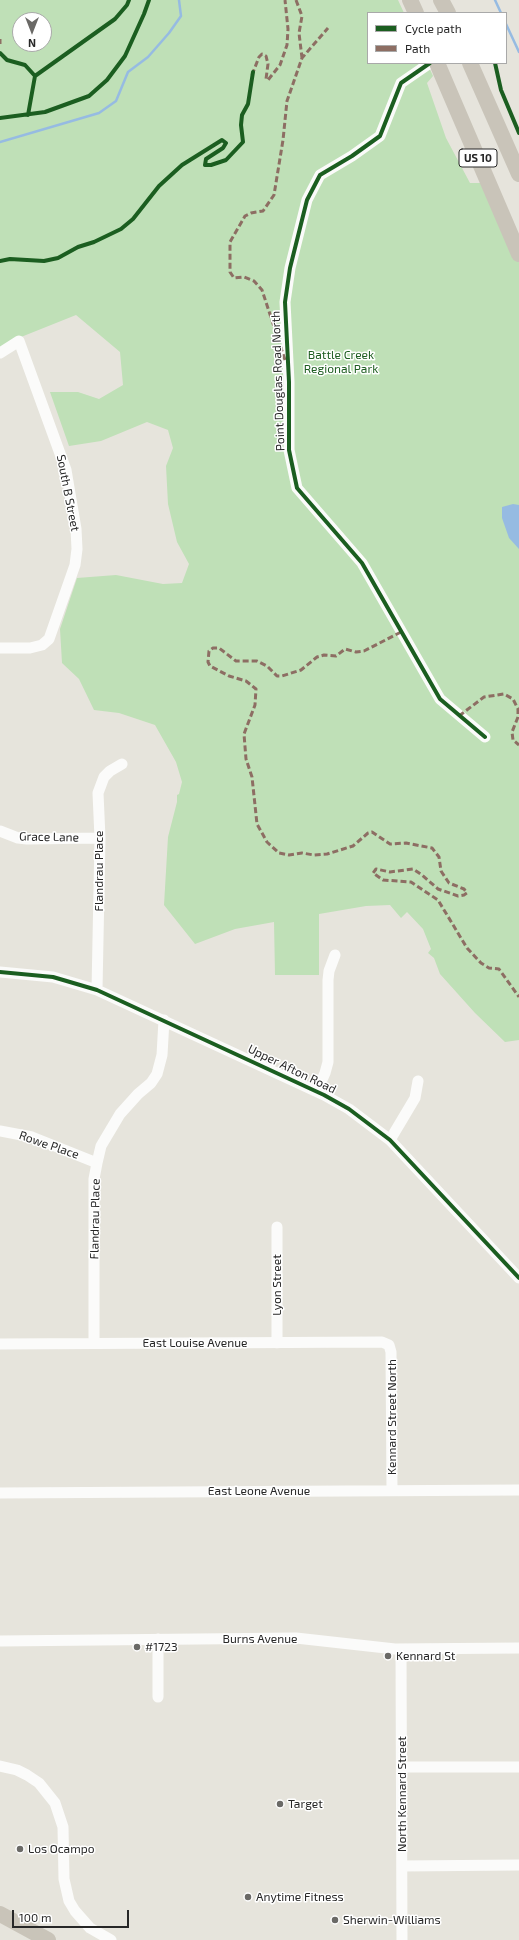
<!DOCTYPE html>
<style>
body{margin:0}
#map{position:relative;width:519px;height:1940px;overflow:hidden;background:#e6e4dc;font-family:"Exo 2",sans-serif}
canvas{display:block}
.legend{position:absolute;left:367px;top:12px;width:140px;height:52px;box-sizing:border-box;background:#fff;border:1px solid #a9a9a9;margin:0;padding:5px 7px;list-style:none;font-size:12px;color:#272727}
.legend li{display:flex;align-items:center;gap:8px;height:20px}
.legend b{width:20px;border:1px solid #a9a9a9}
.north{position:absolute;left:12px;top:12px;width:40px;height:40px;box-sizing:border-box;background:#fff;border:1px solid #a9a9a9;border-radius:50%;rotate:180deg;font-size:11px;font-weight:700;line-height:16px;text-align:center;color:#272727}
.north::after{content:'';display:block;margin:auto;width:14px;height:18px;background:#6a6966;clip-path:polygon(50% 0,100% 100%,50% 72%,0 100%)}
.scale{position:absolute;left:12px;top:1910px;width:117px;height:18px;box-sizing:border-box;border:2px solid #272727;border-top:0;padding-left:5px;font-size:12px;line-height:14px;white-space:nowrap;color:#272727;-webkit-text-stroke:3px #fff;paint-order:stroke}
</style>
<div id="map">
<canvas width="519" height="1940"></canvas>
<ul class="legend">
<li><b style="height:5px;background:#1b5e20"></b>Cycle path</li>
<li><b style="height:5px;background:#8d6e63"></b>Path</li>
</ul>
<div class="north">N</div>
<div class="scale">100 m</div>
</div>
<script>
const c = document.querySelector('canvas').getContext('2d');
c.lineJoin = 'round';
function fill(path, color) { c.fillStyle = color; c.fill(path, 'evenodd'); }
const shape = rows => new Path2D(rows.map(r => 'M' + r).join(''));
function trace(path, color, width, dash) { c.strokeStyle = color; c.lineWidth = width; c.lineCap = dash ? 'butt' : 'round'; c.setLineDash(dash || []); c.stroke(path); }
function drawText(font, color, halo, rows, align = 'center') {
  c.font = font + ' "Exo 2",sans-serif'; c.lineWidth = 3; c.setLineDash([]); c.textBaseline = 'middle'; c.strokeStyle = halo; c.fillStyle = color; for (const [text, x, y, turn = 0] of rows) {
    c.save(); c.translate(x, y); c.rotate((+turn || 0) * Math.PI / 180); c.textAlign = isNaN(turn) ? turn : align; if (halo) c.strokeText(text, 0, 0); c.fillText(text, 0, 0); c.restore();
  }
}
const green = shape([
 [0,0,398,0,404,13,368,13,368,63,427,63,433,76,427,83,446,138,470,183,492,183,519,244,519,1040,505,1042,475,1013,440,974,434,958,428,953,431,949,423,929,407,912,401,918,390,905,366,906,319,914,319,975,275,975,274,922,235,929,195,944,164,905,168,837,177,802,177,795,179,794,182,782,176,762,155,725,119,713,94,710,79,679,62,663,60,629,77,578,116,575,163,584,182,583,189,564,177,542,168,504,166,466,173,448,168,430,147,422,101,441,69,446,50,392,78,392,99,399,123,385,120,352,76,315,21,337,0,353],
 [20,20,44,20,44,44,20,44]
]);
const water = shape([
 [513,504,519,505,519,549,509,538,502,518,502,507]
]);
const stream = shape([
 [495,0,501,13],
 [506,24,519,52],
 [0,142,99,113,116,101,128,72,148,57,169,33,181,16,179,0]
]);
const minor = shape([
 [430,63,401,83,380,136,352,156,320,175,307,200,290,268,285,302,289,382,289,450,297,488,362,563,440,699,485,737],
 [0,353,19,341,66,470,76,529,77,549,75,565,49,639,42,645,30,648,0,648],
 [0,831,18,838,27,839,100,838],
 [0,972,53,977,97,990,324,1095,349,1109,390,1140,519,1278],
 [97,990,100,838,98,793,104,777,110,771,122,764],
 [317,1091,325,1073,328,1062,328,980,329,971,335,955],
 [0,1131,32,1137,97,1163],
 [390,1140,415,1098,418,1081],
 [94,1343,94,1179,97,1163,101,1146,120,1114,138,1094,151,1083,157,1074,162,1055,164,1020],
 [277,1343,277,1227],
 [0,1344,382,1342,389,1345,391,1352,392,1490],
 [0,1493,519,1490],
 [0,1641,296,1638,395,1649,519,1648],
 [401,1649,402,1940],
 [158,1697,158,1639],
 [0,1766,17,1770,27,1775,39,1783,55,1803,63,1827,64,1879,69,1901,75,1911,90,1928,111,1940],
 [402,1767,519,1767],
 [402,1866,519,1865]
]);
const highway = shape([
 [410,0,416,13],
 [441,0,448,13],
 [437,63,519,254],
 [470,63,519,174],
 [0,1914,48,1940]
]);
const quiet = shape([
 [296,0,302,16,299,33,302,58],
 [0,39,0,44],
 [252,75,259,57,262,54,266,56,268,64,266,79,268,80,280,65,287,45,288,29,285,0],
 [285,360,262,290,254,281,244,277,234,278,230,272,230,242,245,216,251,213,263,211,274,195,283,140,287,101,302,58,328,28],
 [401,632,364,651,356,652,345,649,336,656,324,655,317,657,301,670,282,676,277,676,267,666,257,661,236,661,219,648,213,648,209,651,208,662,210,666,229,676,246,681,256,689,255,705,244,734,246,759,252,777,257,824,267,842,279,853,289,855,302,853,314,855,327,854,353,846,368,833,372,832,390,844,406,843,432,848,439,857,441,871,449,883,464,889,467,893,464,895,458,896,438,889,422,875,413,869,390,872,376,869,373,873,383,880,411,882,438,900,467,948,481,963,489,968,499,969,519,997],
 [459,716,484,697,504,694,513,699,518,709,518,717,512,732,513,740,519,745]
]);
const cycleway = shape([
 [0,53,7,60,25,65,35,76,28,115],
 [430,63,401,83,380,136,352,156,320,175,307,200,290,268,285,302,289,382,289,450,297,488,362,563,440,699,485,737],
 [495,63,501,90,519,133],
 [35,76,115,19,127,5,129,0],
 [0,118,45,112,89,96,107,80,125,56,144,14,149,0],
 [0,261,10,259,44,261,58,258,78,247,94,242,121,229,133,219,159,186,182,165,222,140,226,143,223,148,206,159,205,165,211,165,226,160,243,142,241,125,242,115,248,104,253,72],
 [0,972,53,977,97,990,324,1095,349,1109,390,1140,519,1278]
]);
const markers = [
 [137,1647,4,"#6a6966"],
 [388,1656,4,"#6a6966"],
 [280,1804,4,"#6a6966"],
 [20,1849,4,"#6a6966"],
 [248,1897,4,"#6a6966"],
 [335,1920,4,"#6a6966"]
];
const shields = [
 [478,158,38]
];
const shieldNames = [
 ["US 10",478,158]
];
const parkNames = [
 ["Battle Creek",341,355],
 ["Regional Park",341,369]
];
const streetNames = [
 ["Point Douglas Road North",278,381,-92],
 ["South B Street",68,493,79],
 ["Grace Lane",49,837,1],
 ["Flandrau Place",99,871,-90],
 ["Upper Afton Road",292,1069,26],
 ["Rowe Place",49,1145,19],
 ["Flandrau Place",95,1219,-89],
 ["Lyon Street",277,1285,-90],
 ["East Louise Avenue",195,1343],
 ["Kennard Street North",392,1417,-90],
 ["East Leone Avenue",259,1491],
 ["Burns Avenue",260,1639],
 ["North Kennard Street",402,1794,-90]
];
const poiNames = [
 ["#1723",145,1647],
 ["Kennard St",396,1656],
 ["Target",288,1804],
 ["Los Ocampo",28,1849],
 ["Anytime Fitness",256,1897],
 ["Sherwin-Williams",343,1920]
];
fill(green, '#bfe0b7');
fill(water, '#96bbe2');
trace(stream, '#96bbe2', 2.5);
trace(minor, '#fbfbfa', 11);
trace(highway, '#c9c4b9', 16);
trace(quiet, '#8d6e63', 3, [6, 3]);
trace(cycleway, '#1b5e20', 4);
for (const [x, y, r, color] of markers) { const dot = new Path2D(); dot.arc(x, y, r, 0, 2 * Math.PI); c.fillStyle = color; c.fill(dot); trace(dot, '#fff', 1.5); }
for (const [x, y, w] of shields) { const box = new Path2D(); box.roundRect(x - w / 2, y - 9, w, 18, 3); c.fillStyle = '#fff'; c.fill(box); trace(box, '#272727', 1); }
drawText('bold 11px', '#272727', null, shieldNames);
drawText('12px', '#1e5e21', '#fff', parkNames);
drawText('12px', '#272727', '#fff', streetNames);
drawText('12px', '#272727', '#fff', poiNames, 'left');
</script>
